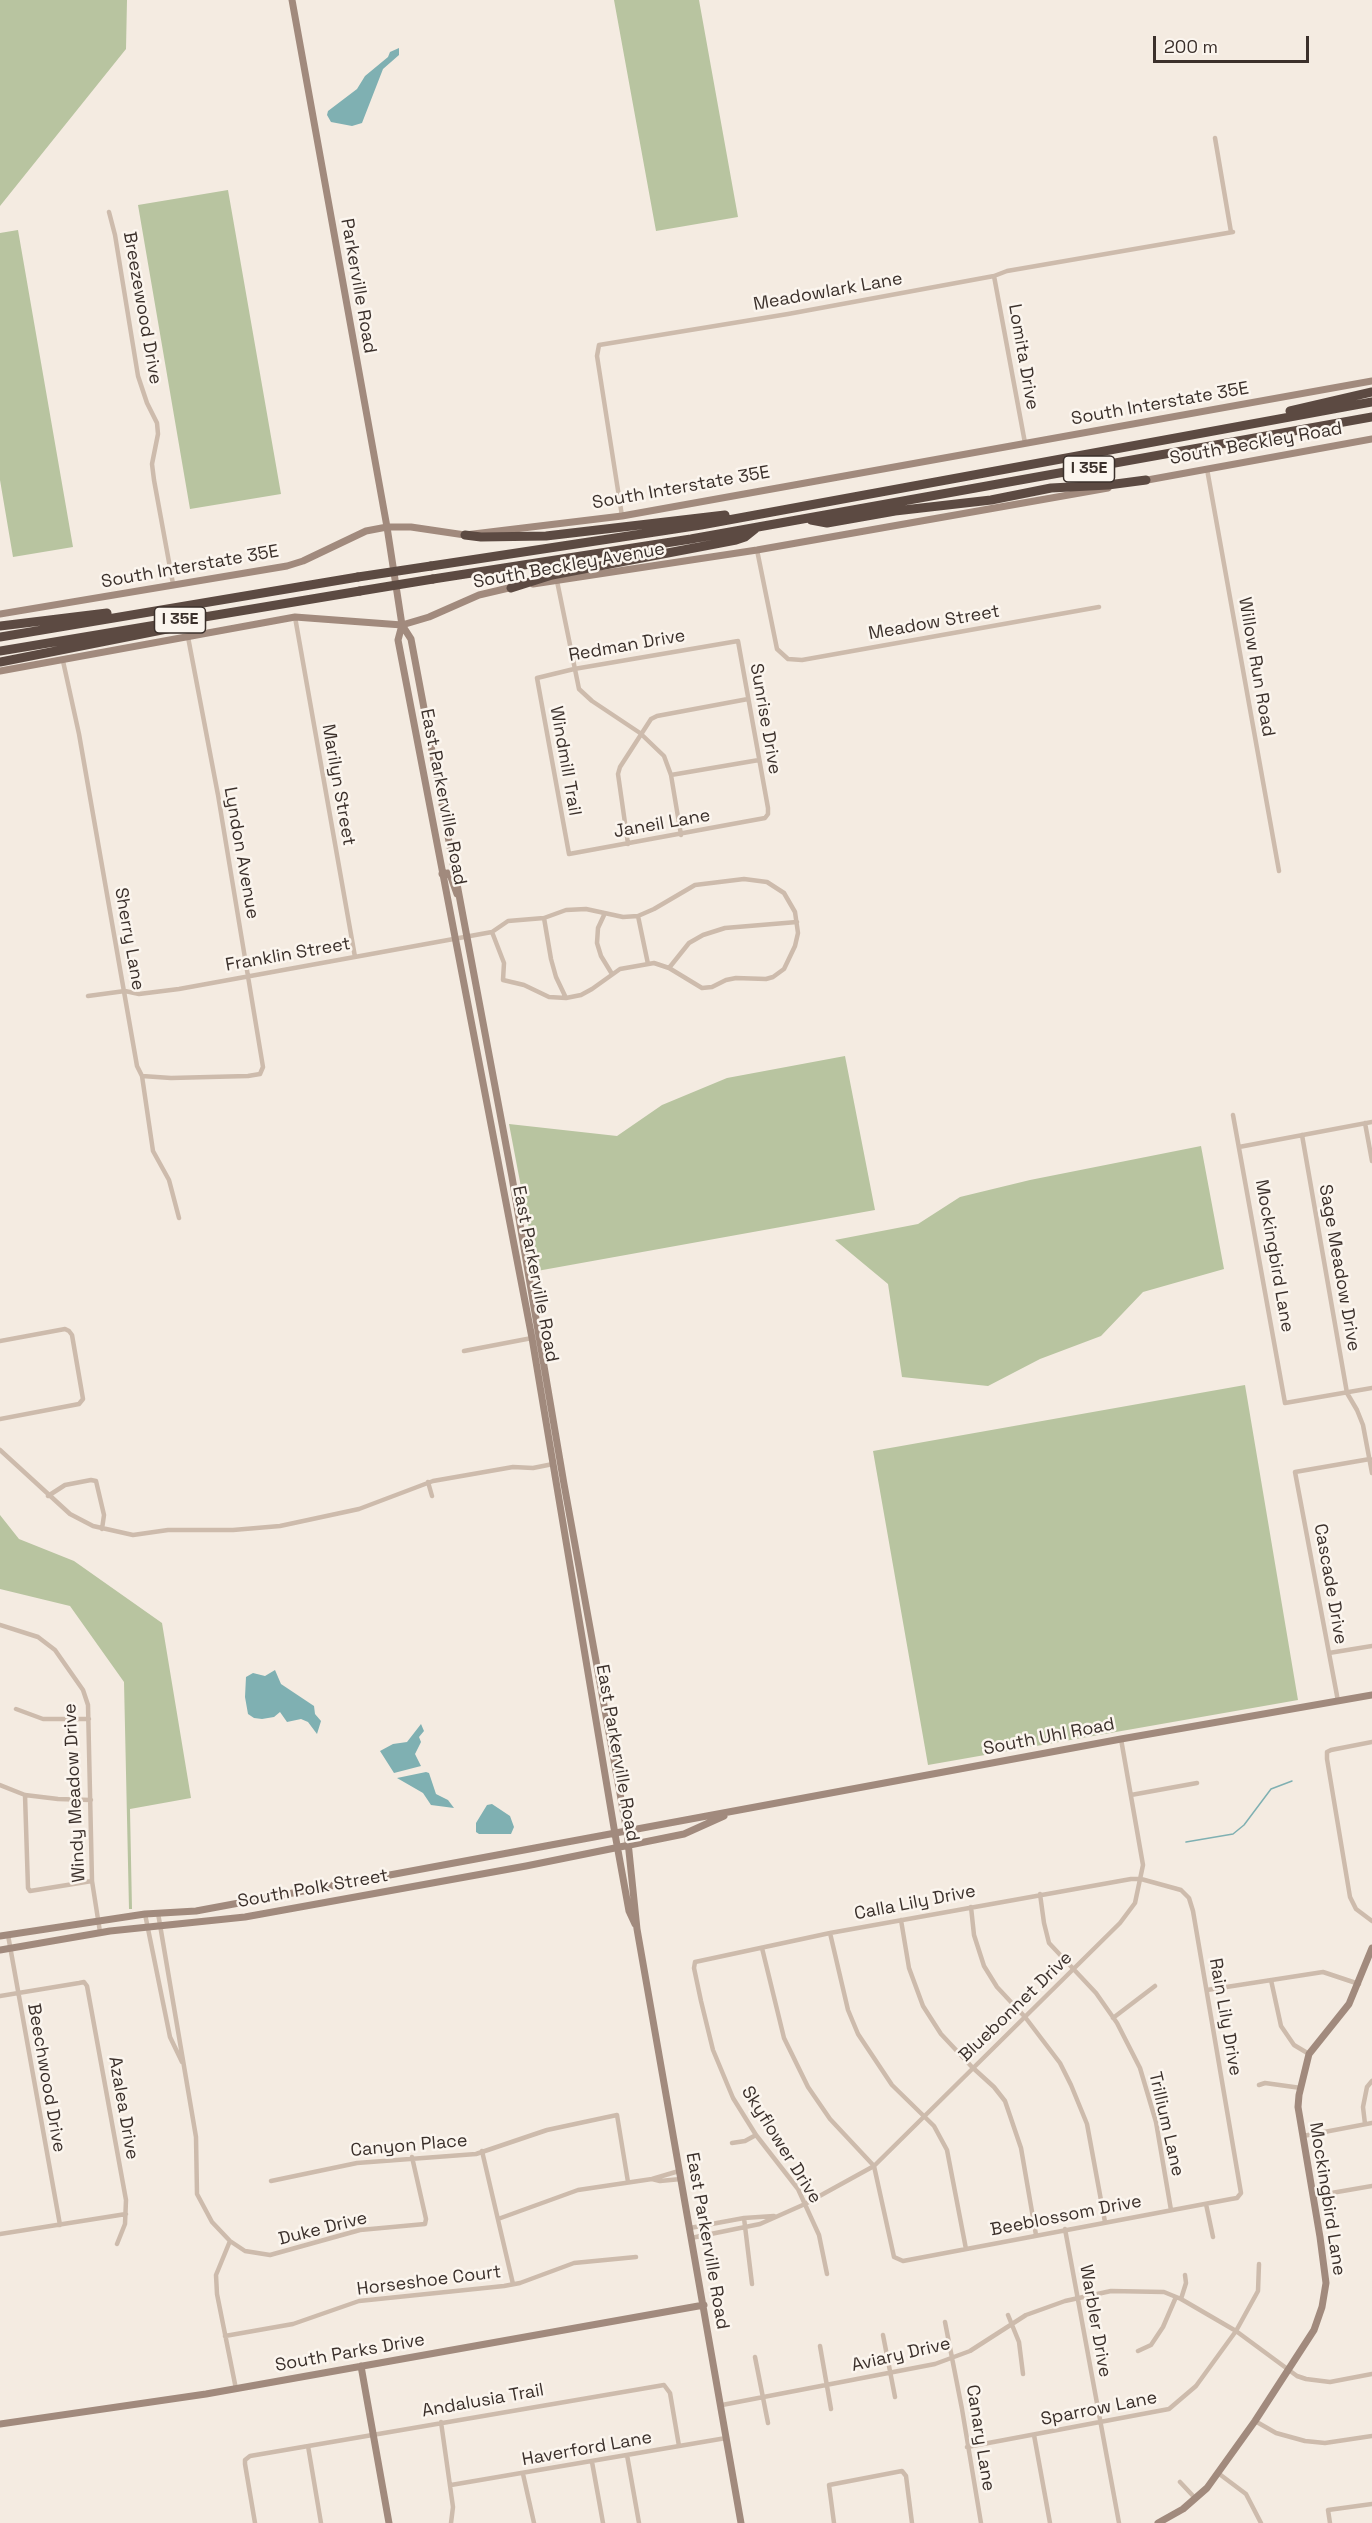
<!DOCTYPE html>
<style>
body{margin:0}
#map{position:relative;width:1372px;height:2523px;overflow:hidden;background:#f4ebe1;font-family:"Space Grotesk",sans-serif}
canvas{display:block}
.scale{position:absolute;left:1153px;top:36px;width:156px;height:27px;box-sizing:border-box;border:3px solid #3b302b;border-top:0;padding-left:8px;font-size:18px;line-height:21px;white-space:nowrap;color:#3b302b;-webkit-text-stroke:4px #fbf5ee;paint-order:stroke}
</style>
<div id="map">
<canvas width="1372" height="2523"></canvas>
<div class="scale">200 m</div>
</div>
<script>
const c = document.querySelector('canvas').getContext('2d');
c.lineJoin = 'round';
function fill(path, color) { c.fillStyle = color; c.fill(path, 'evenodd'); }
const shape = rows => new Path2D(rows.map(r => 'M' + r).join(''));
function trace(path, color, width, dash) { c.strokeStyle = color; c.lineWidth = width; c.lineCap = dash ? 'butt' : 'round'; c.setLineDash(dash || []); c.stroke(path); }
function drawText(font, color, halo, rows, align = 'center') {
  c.font = font + ' "Space Grotesk",sans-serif'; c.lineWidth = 5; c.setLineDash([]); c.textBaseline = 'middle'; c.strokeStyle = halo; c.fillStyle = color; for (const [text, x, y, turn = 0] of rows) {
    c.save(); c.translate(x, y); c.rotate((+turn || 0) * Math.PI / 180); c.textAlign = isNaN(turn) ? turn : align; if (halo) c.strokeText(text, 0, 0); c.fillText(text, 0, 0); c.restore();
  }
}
const green = shape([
 [0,0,127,0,126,49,0,206],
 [614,0,699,0,738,217,656,231],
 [228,190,281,494,190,509,138,205],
 [18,230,73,547,13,557,0,480,0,233],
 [845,1056,875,1210,537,1271,509,1124,617,1136,662,1105,727,1078],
 [1201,1146,1224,1269,1143,1292,1101,1336,1040,1359,988,1386,902,1377,888,1284,835,1240,918,1224,960,1197,1030,1180],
 [1245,1385,1298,1700,928,1765,873,1451],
 [0,1515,19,1539,74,1561,162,1623,191,1798,130,1809,132,1909,129,1909,124,1682,70,1606,0,1589]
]);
const water = shape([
 [399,48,399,55,383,69,362,123,352,126,331,122,327,115,328,111,357,89,365,76,388,57,390,52],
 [275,1670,281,1684,314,1706,315,1714,321,1721,317,1734,308,1722,301,1719,287,1722,280,1712,274,1717,262,1719,254,1718,248,1714,245,1697,246,1677,253,1673,265,1676],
 [421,1724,424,1731,419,1737,421,1742,415,1754,421,1766,394,1773,380,1751,393,1744,407,1742],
 [426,1772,429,1773,436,1794,448,1800,454,1808,431,1805,423,1793,397,1778],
 [492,1804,510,1816,514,1827,511,1834,479,1834,476,1832,476,1823,487,1805]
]);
const stream = shape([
 [1186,1842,1233,1834,1244,1825,1271,1789,1292,1781]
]);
const street = shape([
 [1215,138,1231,232],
 [109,212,115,235,138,376,147,403,157,423,158,434,152,464,154,480,173,584],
 [994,276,1025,443],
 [1207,469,1279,871],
 [622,516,597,356,599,345,788,314,994,276,1007,271,1233,232],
 [757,550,777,649,788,659,802,660,1099,607],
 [557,581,579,689,592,701,640,733,664,756,671,775,681,835],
 [295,617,355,957],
 [738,641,768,808,768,814,765,818,569,854,537,678,574,669,738,641],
 [63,661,79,734,137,1066,142,1076,153,1151,169,1180,179,1218],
 [671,775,759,760],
 [628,844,618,774,620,767,651,719,657,716,748,699],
 [744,879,767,882,784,893,795,912,798,933,795,946,784,969,773,977,766,979,736,978,726,980,712,987,702,988,669,968,654,963,620,969,592,989,581,995,566,998,549,997,524,985,503,980,504,963,492,932,508,921,544,918,566,910,586,909,623,917,638,916,654,909,695,885,744,879],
 [605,913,598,928,597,943,601,956,612,974],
 [638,916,648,964],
 [544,918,551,959,556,977,566,998],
 [669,968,689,943,703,935,725,928,797,922],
 [88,996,125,991,139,994,179,989,492,932],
 [142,1076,171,1078,248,1076,260,1074,263,1067,218,795,188,637],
 [1233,1115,1285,1403,1372,1388],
 [1365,1123,1372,1161],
 [1302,1135,1347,1393,1357,1410,1363,1425,1372,1473],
 [1239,1147,1372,1122],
 [0,1341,65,1329,69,1331,72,1335,83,1399,79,1404,0,1419],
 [464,1351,532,1338],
 [0,1450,70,1514,93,1526,133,1535,168,1530,233,1530,280,1526,359,1509,433,1481,513,1467,533,1468,553,1464],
 [428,1482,432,1496],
 [48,1496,65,1485,91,1480,96,1481,104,1515,102,1529],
 [0,1625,38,1637,55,1650,83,1690,88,1705,92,1881,100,1932],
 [1329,1653,1372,1646],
 [1338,1701,1295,1472,1370,1459],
 [16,1709,43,1719,89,1719],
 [1372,1742,1331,1750,1327,1752,1327,1759,1350,1897,1356,1909,1372,1921],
 [0,1785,25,1795,58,1799,91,1800],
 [25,1795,28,1888,30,1891,92,1881],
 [1131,1795,1197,1783],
 [1040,1894,1044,1923,1049,1943,1096,1993,1117,2023,1140,2068,1156,2122,1171,2210],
 [971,1907,974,1935,984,1966,997,1987,1025,2017,1060,2063,1071,2085,1087,2124,1105,2222],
 [158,1913,196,2137,197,2194,212,2222,230,2241,245,2251,270,2255,360,2230,425,2224,426,2219,412,2157],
 [145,1914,170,2037,182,2062],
 [901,1920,909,1968,923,2006,941,2034,972,2067,994,2087,1005,2101,1021,2148,1036,2235],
 [830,1933,848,2010,858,2034,892,2085,934,2126,947,2150,966,2249],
 [8,1935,60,2225],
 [762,1948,784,2038,808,2087,830,2119,874,2166,894,2257,903,2261,1231,2199,1237,2198,1241,2193,1193,1911,1189,1898,1181,1890,1141,1879,1131,1879,830,1933,695,1962,694,1968,701,2001,713,2050,733,2098,756,2135,798,2189,819,2235,827,2274],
 [1271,1980,1281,2026,1294,2045,1309,2054],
 [1207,1990,1323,1972,1359,1984],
 [0,1996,79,1983,84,1982,87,1986,126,2200,125,2224,117,2244],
 [1113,2018,1155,1986],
 [1259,2085,1265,2083,1301,2088],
 [1365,2124,1363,2107,1367,2087,1372,2081],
 [1303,2136,1372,2123],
 [732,2143,745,2141,756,2135],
 [482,2151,513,2284],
 [652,2179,660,2181,681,2179],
 [271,2181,357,2163,476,2154,547,2130,617,2115,628,2182],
 [1314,2196,1372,2186],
 [1206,2204,1213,2237],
 [744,2218,752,2284],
 [498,2219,578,2190,652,2179,679,2171],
 [690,2228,744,2218,774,2216],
 [1065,2229,1119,2523],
 [0,2234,126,2214],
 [691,2238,760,2224,805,2204,874,2166,1120,1923,1135,1903,1143,1865,1121,1739],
 [230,2241,216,2275,217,2294,236,2389],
 [1181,2299,1186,2283,1185,2275],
 [1008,2315,1019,2342,1023,2374],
 [945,2322,962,2409,981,2523],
 [883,2335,895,2397],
 [225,2336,293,2324,359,2301,504,2286,520,2283,574,2263,636,2257],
 [820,2346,831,2409],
 [1138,2351,1151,2345,1163,2327,1176,2297],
 [755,2357,768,2423],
 [722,2405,935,2364,970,2351,1026,2315,1065,2301,1111,2291,1164,2292,1181,2299,1236,2331,1297,2376,1306,2379,1330,2382,1372,2374],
 [1255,2421,1276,2433,1305,2441,1325,2443,1372,2436],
 [441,2422,453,2507,451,2523],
 [1034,2435,1050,2523],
 [308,2446,321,2523],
 [967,2447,1169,2409,1196,2386,1236,2331,1258,2291,1259,2264],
 [627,2455,639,2523],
 [592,2462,603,2523],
 [1218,2473,1246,2494,1261,2523],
 [523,2474,534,2523],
 [1180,2482,1196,2499],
 [451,2485,726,2438],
 [255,2523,245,2464,245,2460,250,2456,664,2385,670,2393,679,2446],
 [834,2523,829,2485,902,2471,906,2476,912,2523],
 [1330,2523,1328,2510,1372,2504]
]);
const secondary = shape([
 [292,0,387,527,402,625,411,639,512,1177,564,1484,627,1832,637,1929,741,2523],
 [1142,481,1372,439],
 [533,584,757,550,1108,488],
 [0,614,287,566,303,561,366,531,387,527,411,527,465,535,622,516,1372,381],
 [402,625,398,640,532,1338,615,1834,629,1911,635,1924],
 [0,671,295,617,402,625,429,617,479,595,513,587],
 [442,874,448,873,451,877,457,894],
 [0,1936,145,1914,196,1911,1121,1739,1372,1695],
 [0,1950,110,1931,245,1917,526,1866,684,1834,724,1816],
 [361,2366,389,2523],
 [0,2424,206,2394,704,2305],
 [1158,2523,1183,2509,1207,2488,1255,2421,1314,2330,1322,2307,1326,2283,1320,2237,1298,2107,1299,2095,1309,2054,1349,2004,1372,1948]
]);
const highway = shape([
 [1290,411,1372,392],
 [811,520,827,523,895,511,991,500,1051,488,1108,485,1146,480],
 [465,535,481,537,546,536,725,515],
 [431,566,701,525,1372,402],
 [433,579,691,539,1372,417],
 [511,588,552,575,736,540,745,537,755,529],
 [0,626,107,613],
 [0,637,358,577],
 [0,651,360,591],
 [0,662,192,624]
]);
const highwayBridge = shape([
 [358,577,431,566],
 [360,591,433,579]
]);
const shields = [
 [1089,469,51],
 [180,620,51]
];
const shieldNames = [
 ["I 35E",1089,469],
 ["I 35E",180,620]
];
const streetNames = [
 ["Parkerville Road",358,286,80],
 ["Meadowlark Lane",828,292,-10],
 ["Breezewood Drive",142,308,80],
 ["Lomita Drive",1023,357,80],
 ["South Interstate 35E",1160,404,-10],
 ["South Beckley Road",1256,444,-10],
 ["South Interstate 35E",681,488,-10],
 ["South Beckley Avenue",569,566,-10],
 ["South Interstate 35E",190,567,-10],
 ["Meadow Street",934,623,-10],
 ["Redman Drive",627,646,-10],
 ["Willow Run Road",1256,667,80],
 ["Sunrise Drive",765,719,80],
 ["Windmill Trail",565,761,80],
 ["Marilyn Street",338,785,80],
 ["East Parkerville Road",443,797,79],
 ["Janeil Lane",662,824,-10],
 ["Lyndon Avenue",241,853,80],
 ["Sherry Lane",129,939,80],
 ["Franklin Street",288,955,-10],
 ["Mockingbird Lane",1274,1256,80],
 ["Sage Meadow Drive",1339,1268,80],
 ["East Parkerville Road",535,1274,79],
 ["Cascade Drive",1330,1584,80],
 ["South Uhl Road",1049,1737,-11],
 ["East Parkerville Road",617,1753,80],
 ["Windy Meadow Drive",75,1793,-93],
 ["South Polk Street",313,1889,-10],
 ["Calla Lily Drive",915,1903,-11],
 ["Bluebonnet Drive",1016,2007,-44],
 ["Rain Lily Drive",1225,2017,80],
 ["Beechwood Drive",46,2078,80],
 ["Azalea Drive",123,2108,80],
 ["Trillium Lane",1166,2124,77],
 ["Skyflower Drive",781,2145,58],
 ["Canyon Place",409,2146,-5],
 ["Mockingbird Lane",1327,2199,81],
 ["Beeblossom Drive",1066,2216,-11],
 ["Duke Drive",323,2229,-14],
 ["East Parkerville Road",707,2241,80],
 ["Horseshoe Court",429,2281,-7],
 ["Warbler Drive",1095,2321,80],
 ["South Parks Drive",350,2353,-10],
 ["Aviary Drive",901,2355,-13],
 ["Andalusia Trail",483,2401,-10],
 ["Sparrow Lane",1099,2409,-11],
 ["Canary Lane",980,2438,81],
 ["Haverford Lane",587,2449,-10]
];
fill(green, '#b8c4a0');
fill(water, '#7fb0b2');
trace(stream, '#7fb0b2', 1.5);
trace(street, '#cdbbac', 4.5);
trace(secondary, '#a18a7d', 7);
trace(highway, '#5c4a42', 9);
trace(highwayBridge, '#5c4a42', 9);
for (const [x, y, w] of shields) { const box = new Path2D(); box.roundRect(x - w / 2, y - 13, w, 26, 4.5); c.fillStyle = '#fbf5ee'; c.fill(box); trace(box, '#3b302b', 1.5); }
drawText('bold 16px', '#3b302b', null, shieldNames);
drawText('18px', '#3b302b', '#fbf5ee', streetNames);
</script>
